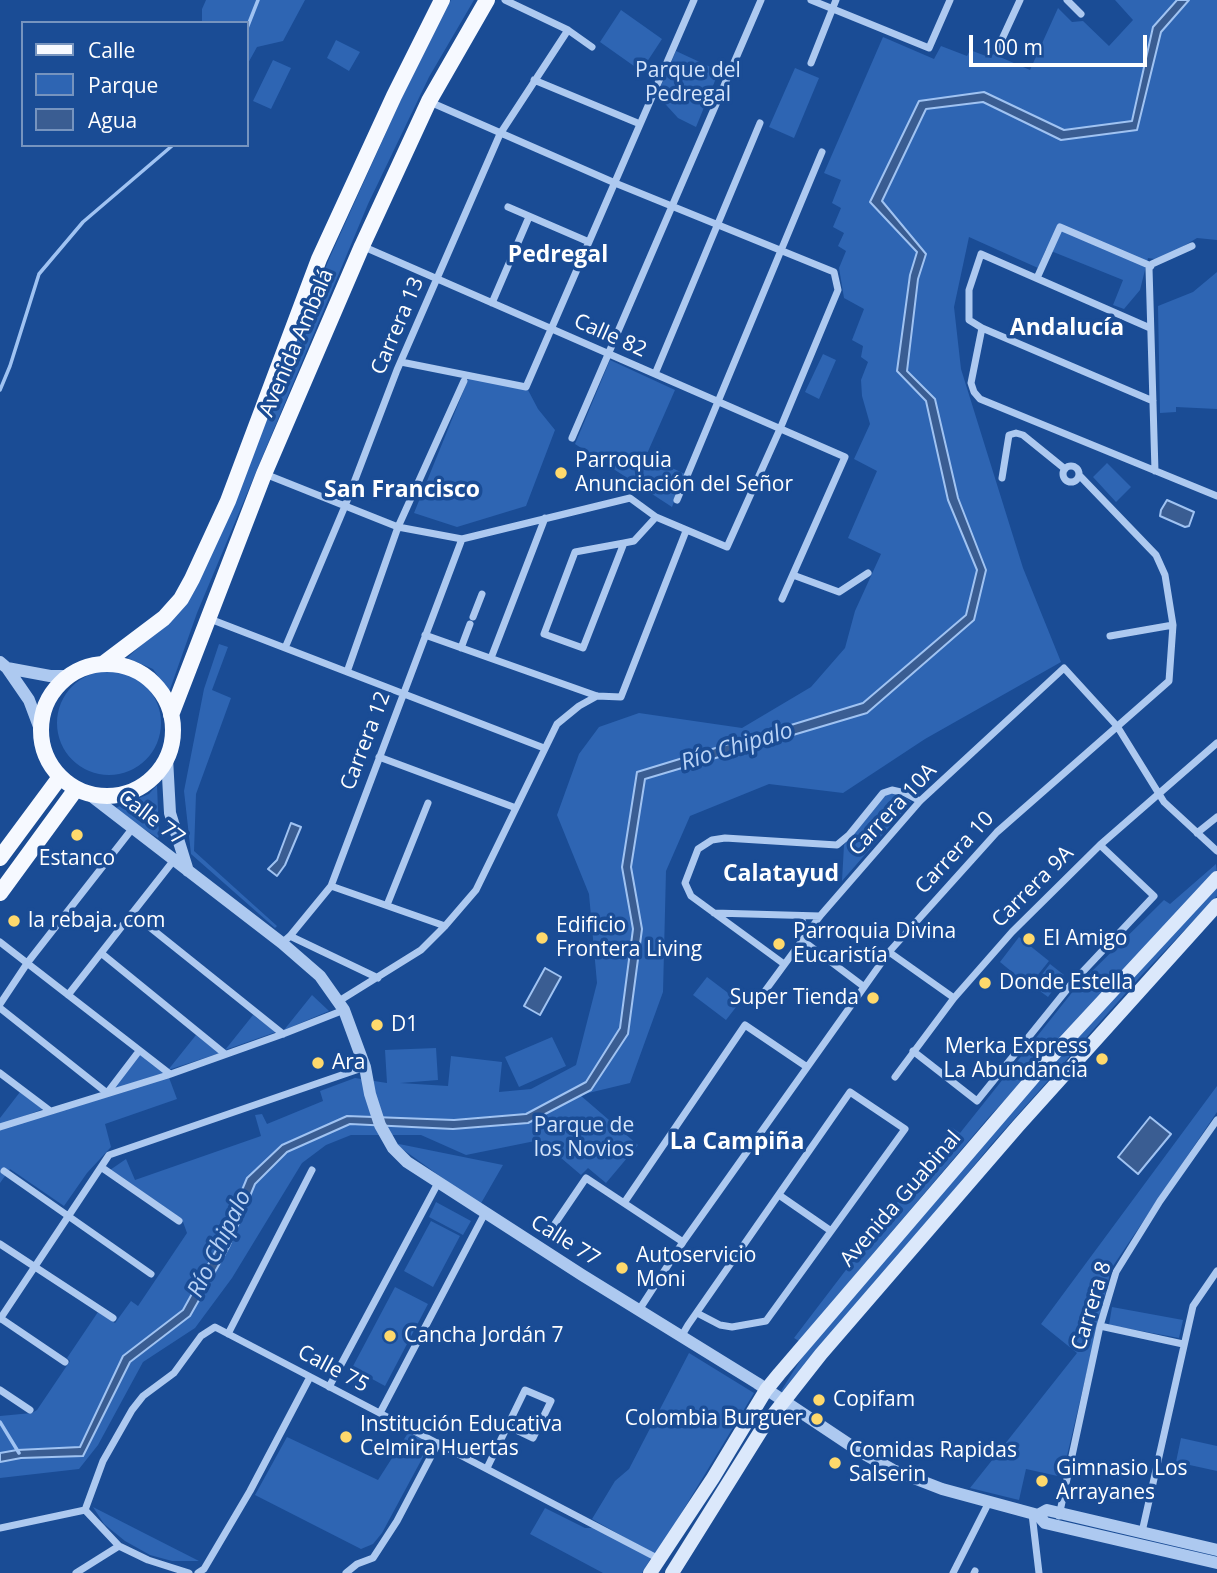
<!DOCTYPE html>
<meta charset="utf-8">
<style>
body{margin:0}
#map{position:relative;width:1217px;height:1573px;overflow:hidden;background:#1a4c95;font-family:"Open Sans",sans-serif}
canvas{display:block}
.legend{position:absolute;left:21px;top:21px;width:228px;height:126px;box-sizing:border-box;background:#1a4c95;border:2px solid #7694bf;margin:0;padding:9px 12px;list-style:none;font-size:21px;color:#fff}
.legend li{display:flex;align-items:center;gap:14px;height:35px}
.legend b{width:35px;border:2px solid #7694bf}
.scale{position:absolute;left:969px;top:35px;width:178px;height:32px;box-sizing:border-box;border:4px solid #fff;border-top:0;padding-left:9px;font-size:21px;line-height:24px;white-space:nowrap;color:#fff;-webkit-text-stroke:5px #1a4c95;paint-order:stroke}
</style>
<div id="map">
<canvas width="1217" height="1573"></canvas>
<ul class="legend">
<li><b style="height:9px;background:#f6f9ff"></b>Calle</li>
<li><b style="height:19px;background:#2e65b3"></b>Parque</li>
<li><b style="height:19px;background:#3a5d92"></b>Agua</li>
</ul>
<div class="scale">100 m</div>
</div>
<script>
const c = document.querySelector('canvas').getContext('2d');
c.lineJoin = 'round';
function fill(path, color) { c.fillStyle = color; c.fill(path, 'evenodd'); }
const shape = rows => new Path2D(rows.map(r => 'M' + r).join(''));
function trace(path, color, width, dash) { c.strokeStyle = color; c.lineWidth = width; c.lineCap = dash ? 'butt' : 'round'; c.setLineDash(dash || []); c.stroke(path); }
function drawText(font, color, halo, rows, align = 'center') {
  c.font = font + ' "Open Sans",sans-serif'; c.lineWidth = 7; c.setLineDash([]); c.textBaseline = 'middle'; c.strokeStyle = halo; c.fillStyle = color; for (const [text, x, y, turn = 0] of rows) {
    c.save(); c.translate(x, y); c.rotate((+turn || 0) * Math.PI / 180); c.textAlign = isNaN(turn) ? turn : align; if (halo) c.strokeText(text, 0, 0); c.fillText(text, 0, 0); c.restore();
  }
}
const green = shape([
 [206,0,305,0,283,41,257,47,247,65,247,23,202,23,202,9],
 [451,0,474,0,429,77,368,204,197,613,169,692,153,669,127,658,185,605,247,464,329,259,403,95],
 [1115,0,1217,0,1217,240,1197,238,1161,260,1148,258,1140,290,1124,309,1113,305,1123,280,1046,249,1038,268,969,237,954,307,961,369,1023,568,1061,662,925,739,843,793,769,784,690,816,666,871,663,992,630,1083,580,1095,638,1145,606,1183,588,1168,581,1175,540,1140,466,1155,421,1135,351,1135,326,1145,302,1163,232,1278,195,1328,143,1362,98,1445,79,1469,0,1478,0,1416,32,1413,37,1410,70,1361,67,1358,98,1312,115,1323,131,1301,138,1306,187,1233,183,1222,110,1170,126,1159,135,1180,261,1136,255,1115,262,1114,267,1124,323,1101,320,1091,355,1078,387,1083,385,1050,436,1048,438,1080,400,1083,448,1086,451,1056,502,1062,499,1092,531,1089,576,1065,597,983,589,894,557,815,579,754,599,727,639,713,742,728,811,687,845,648,855,611,881,554,848,538,877,471,854,459,870,424,862,396,861,380,868,362,861,357,863,346,852,340,864,309,844,298,839,268,846,251,838,246,844,233,833,227,841,208,832,203,841,180,824,173,883,37,934,59,941,46,967,56,970,50,991,58,993,54,1030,70,1058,8,1072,22,1083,21,1109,46,1133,20],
 [621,10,662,39,641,71,600,42],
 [336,40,360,52,349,71,327,58],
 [676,51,719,71,696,127,678,118,657,95],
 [273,60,291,68,271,109,253,101],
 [795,68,819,78,794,138,769,127],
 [1217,272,1217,409,1176,407,1176,412,1160,413,1158,306,1193,292],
 [823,354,836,360,819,399,805,392],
 [610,360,675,390,646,456,685,474,672,507,575,444],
 [470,375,528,390,538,409,555,430,526,506,457,527,414,513],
 [1107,463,1131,487,1116,502,1093,477],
 [219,644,228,647,212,690,231,698,196,794,194,851,277,926,275,928,191,854,184,791,204,689],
 '57 723a52 52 0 1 1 104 0a52 52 0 1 1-104 0Z',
 [157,785,159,835,158,838,113,809,149,794],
 [892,792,903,796,911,802,842,881,844,845,884,795],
 [1216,864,1217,873,989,1117,799,1341,794,1338,897,1203,951,1127,960,1133,1078,985,1164,900,1170,904],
 [1217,884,1217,896,1140,977,991,1145,858,1306,788,1397,781,1391,806,1351,1066,1047],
 [1019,937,1049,961,1029,986,1000,962],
 [1050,964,1064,975,1048,997,1033,986],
 [707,977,740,1002,726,1020,693,995],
 [312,995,329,1011,284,1030],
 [253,1015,276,1032,225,1050],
 [196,1035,220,1053,168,1070],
 [552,1037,566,1066,519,1087,505,1057],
 [139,1051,168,1075,177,1099,105,1124,111,1147,87,1173,64,1206,10,1169,0,1183,0,1129,75,1107,107,1093],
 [1217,1086,1217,1112,1111,1269,1062,1477,1026,1469,1019,1500,970,1488,1077,1353,1041,1324],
 [20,1092,43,1109,0,1125,0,1118],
 [394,1143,503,1165,480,1205],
 [436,1202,471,1221,463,1235,429,1217],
 [431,1221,460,1236,433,1287,404,1271],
 [395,1287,428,1304,385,1386,352,1368],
 [1112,1307,1183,1320,1179,1338,1109,1325],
 [689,1353,754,1393,656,1555,592,1519,615,1481,629,1469],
 [408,1433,431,1442,382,1533,373,1544,361,1549,255,1495,287,1437,378,1480],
 [1181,1438,1217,1446,1217,1471,1176,1462],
 [93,1507,142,1532,199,1561,172,1561,150,1555,125,1541,104,1524],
 [545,1508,585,1528,595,1528,651,1558,642,1573,603,1573,530,1534]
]);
const water = shape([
 [1177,0,1189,0,1161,32,1137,130,1061,140,983,102,926,109,882,201,926,254,918,279,907,371,935,399,958,498,986,570,974,620,867,713,645,779,631,867,642,929,628,1034,591,1090,528,1123,453,1129,350,1124,287,1152,255,1184,229,1247,190,1316,130,1362,83,1456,21,1458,0,1462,0,1453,17,1450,80,1447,123,1356,183,1310,220,1243,247,1178,282,1145,347,1116,454,1120,526,1114,586,1082,620,1028,633,929,622,867,637,772,863,703,966,615,977,570,948,500,926,401,897,371,910,275,917,252,870,202,919,101,984,92,1064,130,1132,121,1153,27,1177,0],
 [1167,500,1194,512,1189,526,1185,527,1160,516,1161,510,1167,500],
 [291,823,301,827,285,865,277,876,268,869,277,860,291,823],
 [545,968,561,977,540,1015,524,1006,545,968],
 [1150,1117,1171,1134,1138,1174,1118,1157,1150,1117]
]);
const stream = shape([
 [247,28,258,0],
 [0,390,10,366,39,274,83,222,173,145],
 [0,1422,19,1453]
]);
const minor = shape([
 [505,0,568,30,592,47],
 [811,0,929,48,950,0],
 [1067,0,1081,14],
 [997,50,1020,0],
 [811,63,836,0],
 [534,80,640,124],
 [508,207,589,242],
 [362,246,845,457,782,599],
 [1037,278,1060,227,1151,266],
 [492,303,529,217],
 [982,328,971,383,974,392,980,399,1217,496],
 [1150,328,981,254,969,290,969,320,982,328,1153,401],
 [401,362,526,387,694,0],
 [655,374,760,123],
 [572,438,761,0],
 '1063 474a8 8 0 1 1 16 0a8 8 0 1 1-16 0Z',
 [1155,471,1149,268,1152,264,1192,246],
 [265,474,398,527,462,539,630,498,656,517,727,547,780,429,838,290,834,272,615,183,430,102],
 [1002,478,1009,435,1016,433,1023,435,1065,469],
 [677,500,822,152],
 [624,543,583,648,544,634,575,552,624,543,634,541,656,517],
 [793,575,839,592,868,573],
 [473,617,482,594],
 [210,619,544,748],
 [425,635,597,696,621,697,686,531],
 [1110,636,1173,625],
 [285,648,345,506,397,370,500,134,568,30],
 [461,648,470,624],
 [491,658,545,518],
 [347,672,398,527,464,381],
 [379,757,516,808],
 [1197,833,1217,817],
 [331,886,445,926],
 [387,905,428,803],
 [132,913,283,1034],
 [714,913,820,916],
 [801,916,806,935],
 [290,936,378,978],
 [802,940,863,986],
 [0,942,170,1074],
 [282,943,290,936,331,886,462,539],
 [889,952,954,998],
 [101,953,225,1054],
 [784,964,691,896,685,883,698,849,712,840,725,838,837,845,849,835,883,793,892,790,905,793,920,801],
 [765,991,820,916,920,801,1064,668,1117,726,1164,802,1217,851],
 [68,995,174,860],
 [339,1001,421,950,445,926,476,890,557,724,579,706,597,696],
 [0,1004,28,962,132,829],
 [0,1008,107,1093,139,1051],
 [913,1051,977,1101,1073,982,1154,896,1100,845],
 [0,1073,49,1110],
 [895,1077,954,998,1012,932,1100,845,1217,743],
 [0,1127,168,1075,283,1034,344,1010],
 [101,1167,179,1221],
 [4,1171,151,1274],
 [779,1195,831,1231],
 [624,1203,745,1025,807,1067],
 [550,1231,586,1178,683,1242],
 [0,1244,113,1318],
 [639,1310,683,1242,889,952,997,832,1169,681,1173,625,1165,575,1156,555,1079,475],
 [0,1318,65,1362],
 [0,1319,109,1155,365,1067],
 [1100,1326,1183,1344],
 [228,1334,312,1170],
 [681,1337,688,1325,850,1092,905,1129,766,1321,732,1327,720,1325,697,1313],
 [329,1387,438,1183],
 [0,1390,30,1410],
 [380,1413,485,1213],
 [487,1468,525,1390,551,1401,533,1438,508,1426],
 [85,1510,119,1546,148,1560,189,1573],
 [1032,1514,1039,1573],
 [1059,1516,1100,1326,1116,1272,1160,1201,1217,1120],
 [0,1528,85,1510,103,1461,132,1410,143,1396,174,1373,201,1336,215,1327,659,1559],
 [1142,1532,1193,1306,1217,1271],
 [76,1573,119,1546],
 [198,1573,204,1569,250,1491,310,1377],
 [346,1573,357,1564,373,1558,397,1521,438,1443],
 [953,1573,989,1502],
 [974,1573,975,1571]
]);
const tertiary = shape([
 [0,662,7,668,29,700,41,732],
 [7,668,50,676,70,676],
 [167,758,170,813,188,871],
 [90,795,282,943,320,976,344,1010,365,1067,370,1094,380,1125,393,1148,407,1162,582,1275,757,1383,859,1451,893,1470,942,1489,1038,1515,1045,1523,1217,1563],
 [1038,1515,1047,1510,1217,1550]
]);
const secondary = shape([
 [650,1573,713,1478,766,1390,779,1374,1050,1058,1217,878],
 [672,1573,762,1429,821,1354,1018,1126,1217,905]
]);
const primary = shape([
 [103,664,164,618,181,599,192,579,228,501,319,259,394,96,442,0],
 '41 730a66 66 0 1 1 132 0a66 66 0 1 1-132 0Z',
 [171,715,264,474,362,246,429,101,487,0],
 [0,858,60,777],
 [0,893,76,789]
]);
const markers = [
 [561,473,7,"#ffd96c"],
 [77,835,7,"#ffd96c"],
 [14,921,7,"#ffd96c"],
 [542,938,7,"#ffd96c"],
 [1029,939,7,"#ffd96c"],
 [779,944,7,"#ffd96c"],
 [985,983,7,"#ffd96c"],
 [873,998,7,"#ffd96c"],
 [377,1025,7,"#ffd96c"],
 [1102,1059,7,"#ffd96c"],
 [318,1063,7,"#ffd96c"],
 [622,1268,7,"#ffd96c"],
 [390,1336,7,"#ffd96c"],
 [819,1400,7,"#ffd96c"],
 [817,1419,7,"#ffd96c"],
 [346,1437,7,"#ffd96c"],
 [835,1463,7,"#ffd96c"],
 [1042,1481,7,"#ffd96c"]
];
const parkNames = [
 ["Parque del",688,71],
 ["Pedregal",688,95],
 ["Parque de",584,1126],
 ["los Novios",584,1150]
];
const streetNames = [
 ["Carrera 13",398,326,-67],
 ["Calle 82",610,336,24],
 ["Avenida Ambalá",297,343,-67],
 ["Carrera 12",366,741,-69],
 ["Carrera 10A",893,810,-47],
 ["Calle 77",151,818,37],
 ["Carrera 10",955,853,-47],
 ["Carrera 9A",1033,887,-45],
 ["Avenida Guabinal",901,1199,-49],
 ["Calle 77",565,1241,32],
 ["Carrera 8",1092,1306,-73],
 ["Calle 75",333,1369,28]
];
const poiNames = [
 ["Parroquia",575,461],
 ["Anunciación del Señor",575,485],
 ["Estanco",77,859,"center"],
 ["la rebaja. com",28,921],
 ["Edificio",556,926],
 ["Frontera Living",556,950],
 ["Parroquia Divina",793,932],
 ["Eucaristía",793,956],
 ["El Amigo",1043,939],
 ["Donde Estella",999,983],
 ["Super Tienda",859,998,"right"],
 ["D1",391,1025],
 ["Merka Express",1088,1047,"right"],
 ["La Abundancia",1088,1071,"right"],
 ["Ara",332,1063],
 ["Autoservicio",636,1256],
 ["Moni",636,1280],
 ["Cancha Jordán 7",404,1336],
 ["Copifam",833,1400],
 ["Colombia Burguer",803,1419,"right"],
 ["Institución Educativa",360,1425],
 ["Celmira Huertas",360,1449],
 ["Comidas Rapidas",849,1451],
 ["Salserin",849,1475],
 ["Gimnasio Los",1056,1469],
 ["Arrayanes",1056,1493]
];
const neighbourhoodNames = [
 ["Pedregal",558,255],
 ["Andalucía",1067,328],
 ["San Francisco",402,490],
 ["Calatayud",781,874],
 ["La Campiña",737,1142]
];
const waterNames = [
 ["Río Chipalo",737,747,-17],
 ["Río Chipalo",220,1244,-64]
];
fill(green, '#2e65b3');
fill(water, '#3a5d92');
trace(water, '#a0c3f2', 2);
trace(stream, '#a0c3f2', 3.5);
trace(minor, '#adc9f0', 7);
trace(tertiary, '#adc9f0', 12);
trace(secondary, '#dbe8fb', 14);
trace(primary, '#f6f9ff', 16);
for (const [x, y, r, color] of markers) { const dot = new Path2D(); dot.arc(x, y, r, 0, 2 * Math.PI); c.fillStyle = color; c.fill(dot); trace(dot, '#1a4c95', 2.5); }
drawText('21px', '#d4e4fb', '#1a4c95', parkNames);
drawText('21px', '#fff', '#1a4c95', streetNames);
drawText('21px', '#fff', '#1a4c95', poiNames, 'left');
drawText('bold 23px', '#fff', '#1a4c95', neighbourhoodNames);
drawText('italic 23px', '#b9d3f6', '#1a4c95', waterNames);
</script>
